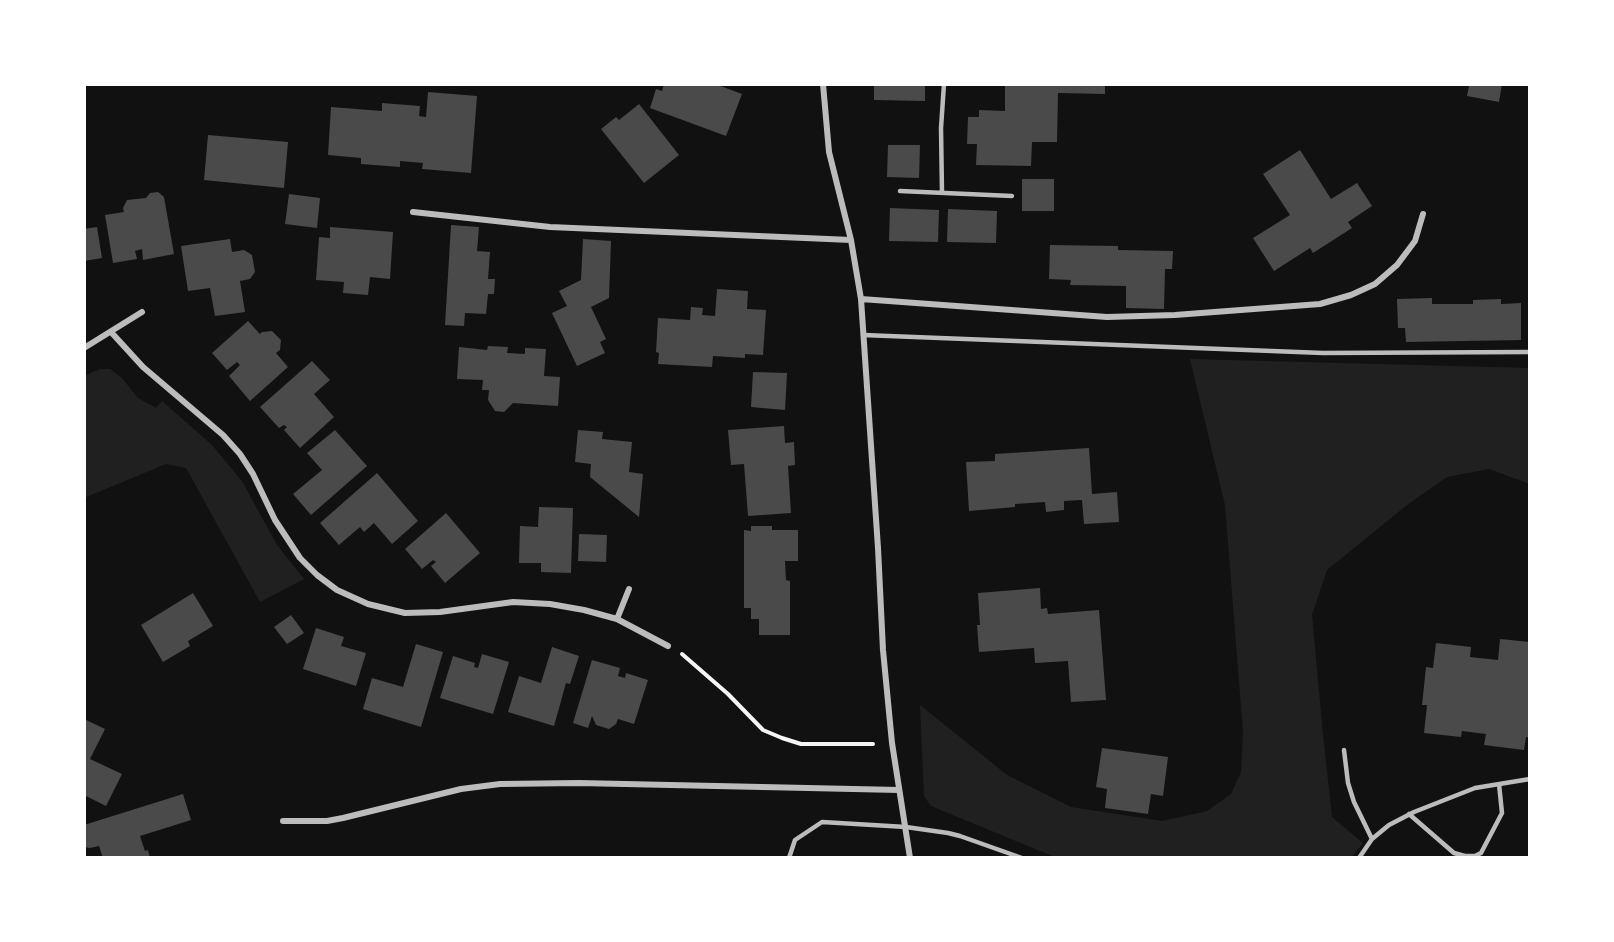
<!DOCTYPE html>
<style>
body{margin:0}
#map{position:relative;width:1614px;height:942px;overflow:hidden;background:#111;font-family:Bitter,serif}
canvas{display:block}
.frame{position:absolute;inset:0;border:86px solid #fff;pointer-events:none}
</style>
<div id="map">
<canvas width="1614" height="942"></canvas>
<div class="frame"></div>
</div>
<script>
const c = document.querySelector('canvas').getContext('2d');
c.lineJoin = 'round';
function fill(path, color) { c.fillStyle = color; c.fill(path, 'evenodd'); }
const shape = rows => new Path2D(rows.map(r => 'M' + r).join(''));
function trace(path, color, width, dash) { c.strokeStyle = color; c.lineWidth = width; c.lineCap = dash ? 'butt' : 'round'; c.setLineDash(dash || []); c.stroke(path); }
const green = shape([
 [1190,359,1530,368,1530,484,1489,469,1447,477,1407,505,1327,570,1312,615,1323,734,1332,817,1363,843,1351,858,1057,858,931,806,924,796,920,705,1007,775,1071,807,1162,821,1207,811,1231,794,1241,772,1243,732,1225,505],
 [100,369,110,369,122,378,138,398,156,408,162,401,212,445,242,481,277,545,304,579,260,602,186,468,166,464,84,498,84,376]
]);
const building = shape([
 [664,84,715,84,742,94,726,136,650,108,656,89,662,91],
 [874,84,925,84,925,101,874,100],
 [1005,84,1105,84,1105,94,1058,93,1057,142,1032,142,1031,166,976,165,977,144,967,144,968,117,979,117,979,110,1005,111],
 [1462,84,1502,84,1499,102,1467,96,1469,86],
 [428,92,477,96,471,173,422,169,423,163,400,161,400,167,361,164,361,158,328,155,331,107,382,111,382,103,420,106,419,116,426,117],
 [639,104,679,155,644,183,601,129,616,117,619,120],
 [208,135,288,142,284,188,204,180],
 [888,145,920,145,919,178,887,177],
 [1300,150,1331,199,1357,183,1372,206,1348,222,1352,228,1313,253,1310,248,1274,271,1253,238,1290,215,1263,174],
 [1022,179,1054,179,1054,211,1022,211],
 [158,192,164,197,174,254,143,260,142,249,135,251,137,259,113,263,105,215,124,212,123,208,127,200,146,198,150,193],
 [289,194,320,198,317,228,285,224],
 [890,208,939,210,938,242,889,241],
 [948,209,997,211,996,243,947,242],
 [451,225,479,227,477,251,490,252,488,279,495,279,494,294,488,294,486,314,465,313,464,326,445,325],
 [97,227,102,258,84,261,84,229],
 [330,227,393,232,390,279,370,277,368,295,343,293,344,282,316,280,319,237,330,238],
 [230,239,232,252,244,250,252,255,255,272,250,279,240,281,245,312,215,316,210,288,188,291,181,246],
 [583,239,611,241,609,298,591,307,606,339,600,342,605,353,577,366,552,313,567,306,559,291,581,280],
 [1050,245,1118,246,1118,250,1173,251,1172,269,1165,269,1164,309,1126,308,1126,286,1070,285,1071,280,1049,279],
 [717,289,748,291,747,309,766,310,763,355,745,354,745,358,713,356,712,367,658,364,659,353,656,352,658,318,690,320,691,307,703,308,702,315,715,316],
 [1432,298,1432,304,1473,304,1473,300,1501,299,1501,304,1521,303,1521,340,1406,342,1405,328,1398,328,1397,299],
 [248,321,260,334,262,332,272,331,281,340,280,350,276,353,288,367,250,401,229,376,240,365,237,362,227,370,212,353],
 [488,346,508,347,507,353,525,354,525,348,546,349,544,376,560,377,558,406,513,403,504,412,495,411,488,400,489,390,482,390,483,380,457,379,459,347,487,350],
 [312,361,330,380,314,394,334,417,300,448,284,430,287,427,284,425,279,428,260,407],
 [753,372,787,373,785,410,751,407],
 [784,426,785,443,794,442,795,465,788,466,791,513,748,516,744,464,731,465,728,430],
 [335,430,367,466,311,515,293,494,322,470,307,453],
 [578,430,603,432,602,439,632,442,629,472,643,474,639,517,590,477,591,464,575,462],
 [1089,448,1092,494,1117,492,1119,522,1084,524,1082,500,1064,501,1064,510,1046,512,1045,502,1015,504,1015,507,969,511,966,462,995,461,995,454],
 [377,473,418,521,392,544,374,523,364,532,360,527,339,545,320,523],
 [539,507,573,508,571,573,541,572,541,563,519,563,520,526,538,527],
 [446,513,480,553,445,583,431,566,436,562,433,560,422,569,405,549],
 [751,526,772,526,772,530,798,530,798,561,785,561,786,580,790,581,790,635,759,635,759,619,751,619,751,608,744,608,744,530,751,531],
 [579,534,607,535,606,562,578,561],
 [1040,588,1041,609,1047,608,1048,614,1099,610,1106,700,1071,702,1068,661,1035,663,1034,648,979,652,977,625,980,625,978,593],
 [193,593,213,626,188,641,190,646,163,662,141,625],
 [291,615,304,633,287,644,274,627],
 [316,628,344,637,341,646,366,653,356,686,303,669],
 [1500,639,1530,642,1530,738,1526,737,1524,750,1484,745,1486,734,1462,731,1461,737,1424,733,1427,705,1422,705,1426,667,1433,668,1436,643,1471,647,1470,657,1498,660],
 [416,644,443,652,421,727,363,709,372,678,403,687],
 [552,647,579,656,570,684,566,683,554,726,508,712,519,676,541,683],
 [482,654,509,662,493,714,440,698,453,656,475,663,474,667,478,668],
 [592,660,620,668,618,676,625,678,626,673,648,680,634,724,618,719,616,724,609,729,596,725,592,716,588,728,573,723],
 [84,719,105,729,90,759,122,774,106,806,84,795],
 [1102,748,1168,757,1163,796,1151,794,1148,814,1105,808,1107,789,1096,787],
 [183,794,191,820,140,836,145,851,148,850,150,858,103,858,99,846,90,848,84,847,84,825]
]);
const path = shape([
 [682,654,728,694,763,730,782,738,801,744,873,744]
]);
const service = shape([
 [900,191,1012,196],
 [942,193,941,128,944,84],
 [863,335,1323,353,1530,352],
 [1344,750,1348,783,1354,802,1372,839],
 [1409,814,1454,853,1465,856,1475,856,1481,853,1502,813,1499,784],
 [789,858,795,840,822,822,906,827,948,833,960,836,1022,858],
 [1359,858,1372,839,1389,825,1414,812,1475,788,1530,779]
]);
const minor = shape([
 [823,84,829,152,851,240,861,299,878,548,883,650,892,743,910,858],
 [413,212,550,227,851,240],
 [861,299,1107,317,1175,315,1320,304,1351,295,1375,284,1397,265,1415,241,1423,214],
 [111,332,143,367,223,435,240,454,253,474,275,520,300,558,317,575,337,590,368,604,405,613,440,612,513,602,550,604,584,610,617,619,668,646],
 [84,348,142,312],
 [617,619,629,589],
 [283,821,327,821,343,818,461,789,500,784,579,783,899,790]
]);
fill(green, '#202020');
fill(building, '#4a4a4a');
trace(path, '#f5f5f5', 4);
trace(service, '#bcbcbc', 4.5);
trace(minor, '#bcbcbc', 6);
</script>
